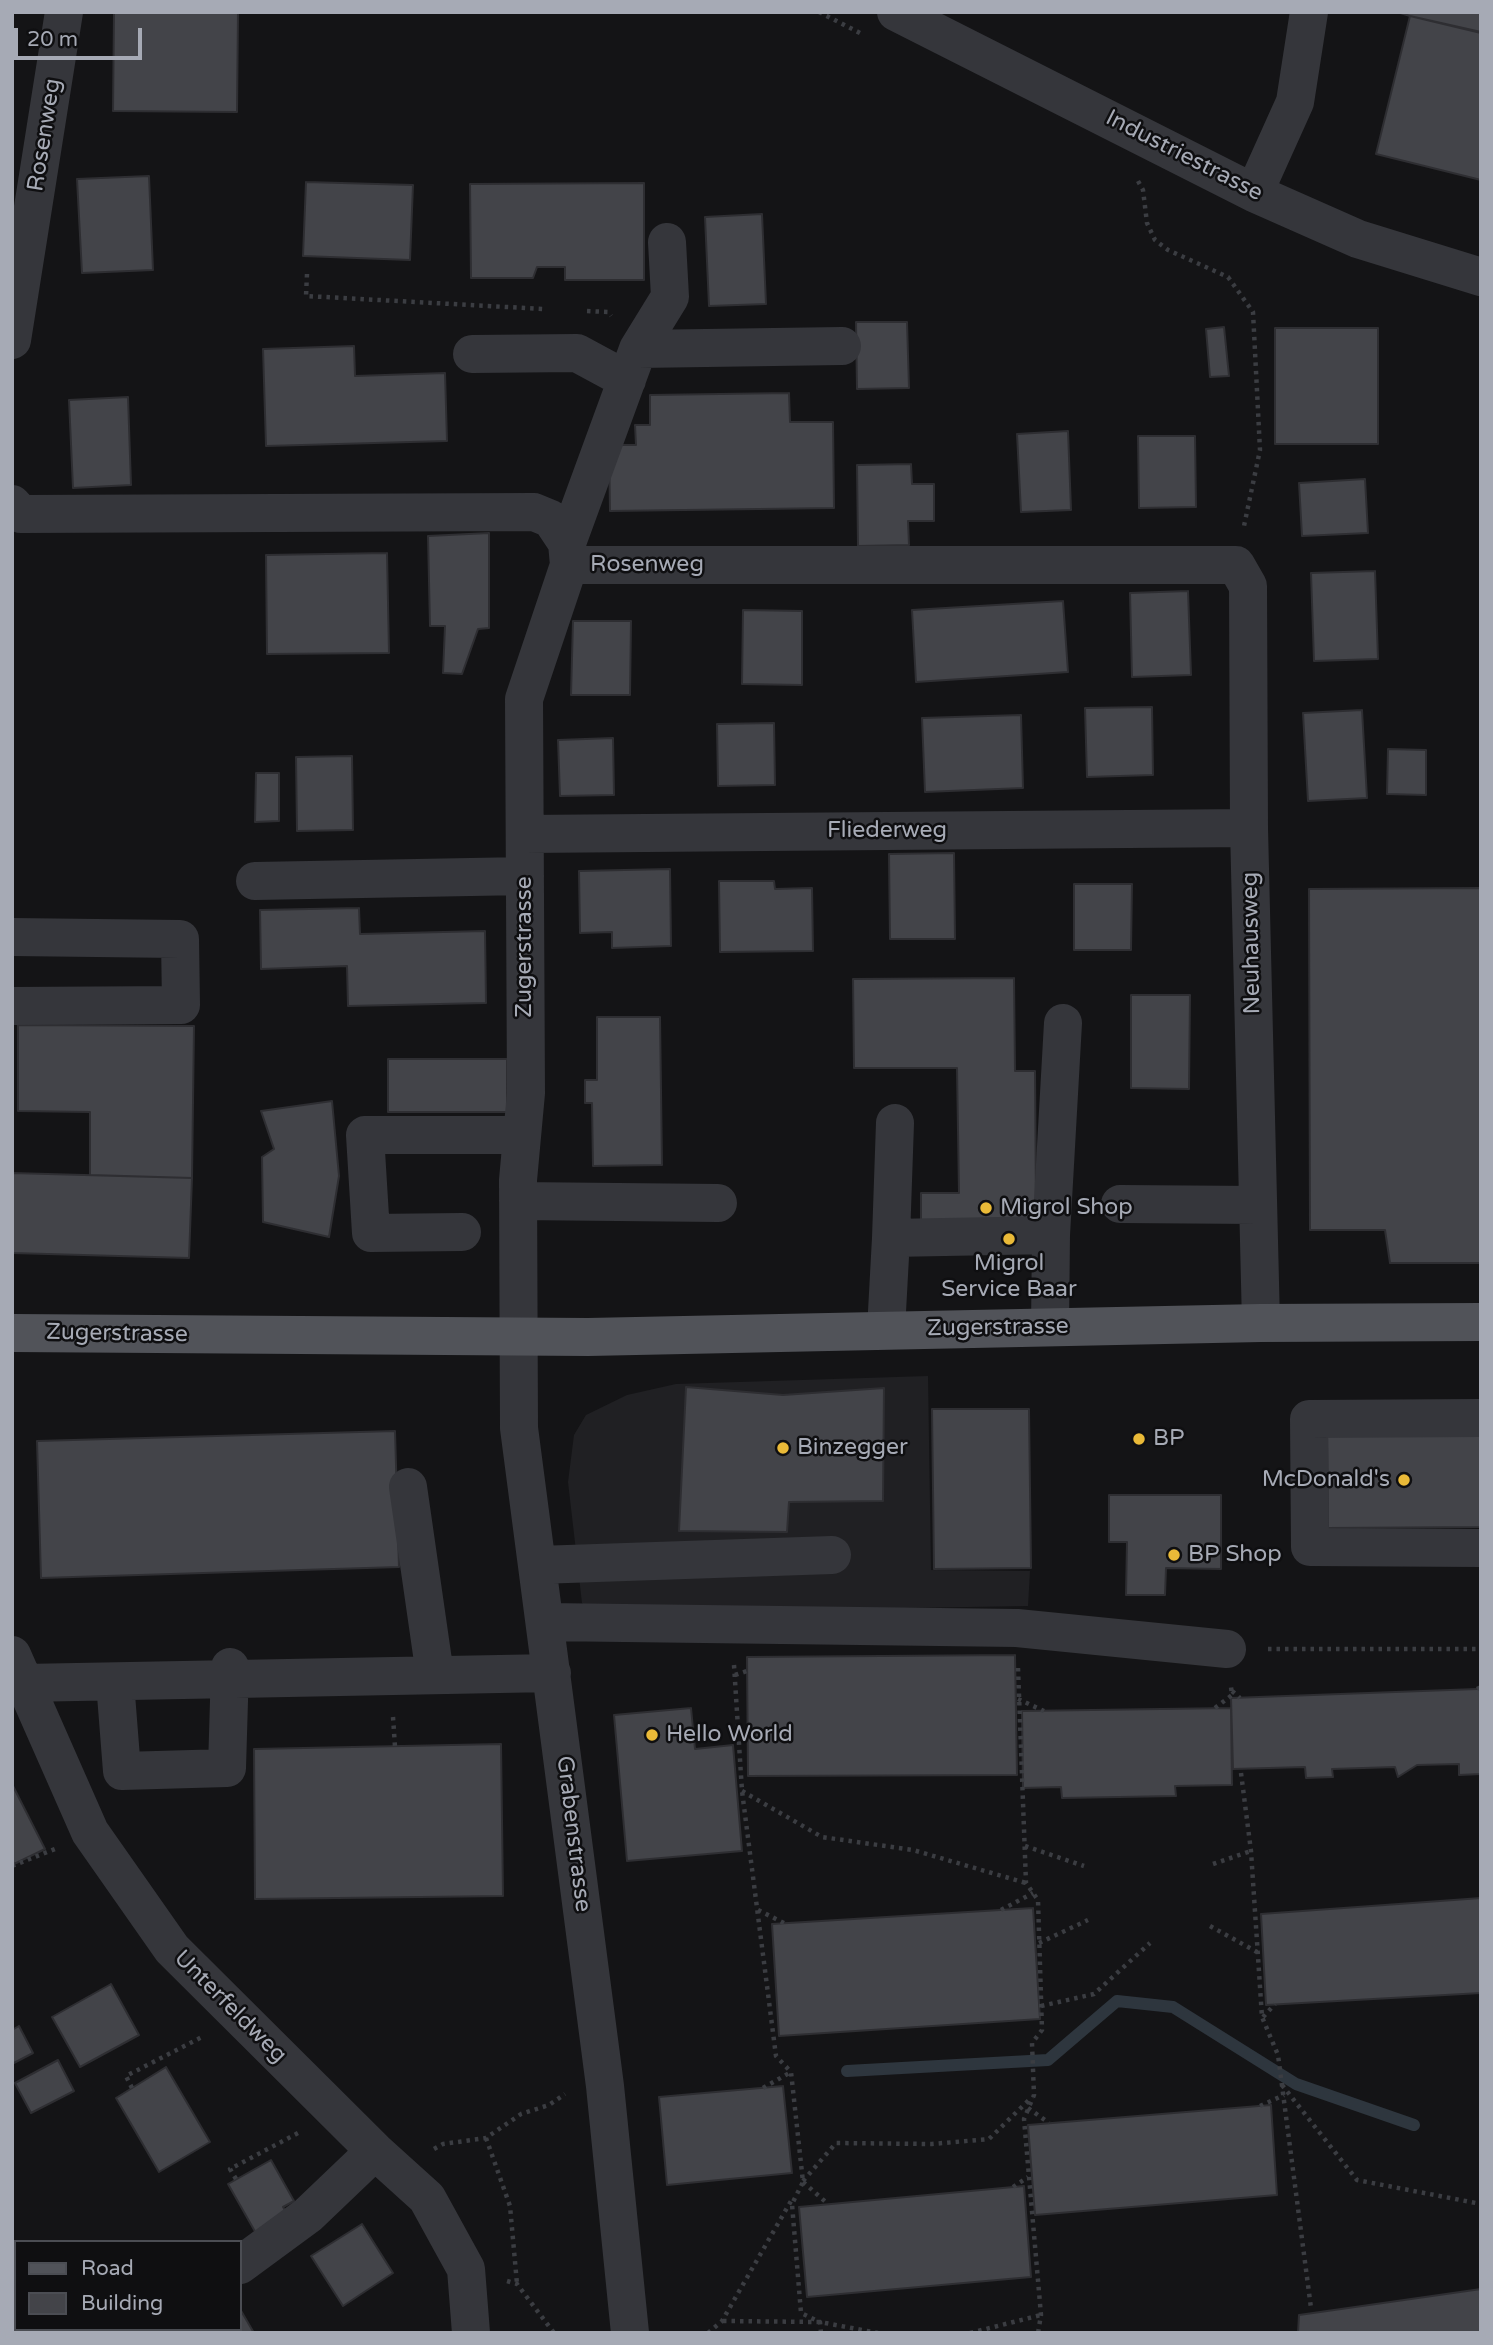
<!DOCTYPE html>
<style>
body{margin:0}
#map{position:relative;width:1493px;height:2345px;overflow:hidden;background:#141416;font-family:"Varela Round",sans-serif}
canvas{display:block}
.frame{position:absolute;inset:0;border:14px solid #a6aab5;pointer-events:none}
.legend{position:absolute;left:14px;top:2240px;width:228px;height:91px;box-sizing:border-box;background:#0f0f11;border:2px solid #4b4d53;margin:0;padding:9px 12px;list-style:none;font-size:21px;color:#a6aab5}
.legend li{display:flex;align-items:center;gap:14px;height:35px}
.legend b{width:35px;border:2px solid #4b4d53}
.scale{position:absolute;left:14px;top:28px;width:128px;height:32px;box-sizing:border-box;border:4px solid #a6aab5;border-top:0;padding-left:9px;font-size:21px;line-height:24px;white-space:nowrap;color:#a6aab5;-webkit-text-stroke:5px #0f0f11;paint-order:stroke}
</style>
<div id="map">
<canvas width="1493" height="2345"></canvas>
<div class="frame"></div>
<ul class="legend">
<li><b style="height:9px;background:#515359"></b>Road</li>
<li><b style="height:19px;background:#434449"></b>Building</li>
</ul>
<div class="scale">20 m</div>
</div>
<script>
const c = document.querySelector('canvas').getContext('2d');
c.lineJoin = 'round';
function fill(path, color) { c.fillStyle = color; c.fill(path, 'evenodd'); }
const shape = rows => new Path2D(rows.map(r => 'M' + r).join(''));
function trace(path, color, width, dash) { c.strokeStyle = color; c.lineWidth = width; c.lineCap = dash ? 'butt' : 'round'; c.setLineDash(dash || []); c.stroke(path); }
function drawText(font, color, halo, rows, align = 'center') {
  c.font = font + ' "Varela Round",sans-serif'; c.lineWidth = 5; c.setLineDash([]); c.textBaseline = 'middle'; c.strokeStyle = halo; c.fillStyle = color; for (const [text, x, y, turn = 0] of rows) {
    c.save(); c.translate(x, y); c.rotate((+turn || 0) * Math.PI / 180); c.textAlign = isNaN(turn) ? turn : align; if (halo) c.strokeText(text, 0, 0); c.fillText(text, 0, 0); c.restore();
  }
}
const built = shape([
 [928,1376,931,1570,1030,1571,1028,1606,786,1610,586,1607,582,1603,568,1482,574,1435,586,1415,627,1395,676,1384]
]);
const stream = shape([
 [847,2071,1048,2060,1117,2001,1173,2007,1296,2084,1414,2125]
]);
const building = shape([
 [114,12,238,12,237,112,113,111,114,12],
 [1397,12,1481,12,1481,32,1410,16,1397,12],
 [1410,16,1481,33,1481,180,1376,154,1410,16],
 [149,176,153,270,82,273,77,179,149,176],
 [306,182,413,185,410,260,303,256,306,182],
 [644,183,644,280,565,280,565,267,537,267,533,278,471,278,470,184,644,183],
 [762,214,766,304,709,306,705,217,762,214],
 [856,322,907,322,909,388,857,389,856,322],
 [1224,327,1229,376,1210,377,1206,329,1224,327],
 [1275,328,1378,328,1378,444,1275,444,1275,328],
 [354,346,355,376,445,373,447,441,266,446,263,349,354,346],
 [789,393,790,422,833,422,834,508,610,511,609,445,636,445,635,425,650,425,650,395,789,393],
 [128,397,131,485,73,488,69,400,128,397],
 [1068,431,1071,510,1021,512,1017,434,1068,431],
 [1138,436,1195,436,1196,507,1139,508,1138,436],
 [911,464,912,484,934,484,934,521,908,521,909,545,858,546,857,465,911,464],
 [1365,479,1368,533,1302,536,1299,483,1365,479],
 [489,533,489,628,478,629,462,674,443,673,445,626,430,626,428,536,489,533],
 [387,553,389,653,267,654,266,555,387,553],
 [1375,571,1378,659,1314,661,1311,573,1375,571],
 [1188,591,1191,675,1132,677,1130,593,1188,591],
 [1063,601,1068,672,916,682,912,610,1063,601],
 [743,610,802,611,802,685,742,684,743,610],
 [573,621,631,621,630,695,571,695,573,621],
 [1152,707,1153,775,1087,777,1085,708,1152,707],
 [1362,710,1367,798,1308,801,1303,713,1362,710],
 [1021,715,1023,788,925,792,922,718,1021,715],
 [774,723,775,785,718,786,717,724,774,723],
 [613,738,614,795,560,796,558,740,613,738],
 [1388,749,1426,750,1426,795,1387,794,1388,749],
 [352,756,353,830,297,831,296,757,352,756],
 [256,773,279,773,279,821,255,822,256,773],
 [954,853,955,939,890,939,889,854,954,853],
 [670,869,671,946,612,948,612,932,580,933,579,871,670,869],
 [719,881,774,881,775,889,812,888,813,951,720,952,719,881],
 [1074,884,1132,884,1131,950,1074,950,1074,884],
 [1481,888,1481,1263,1390,1263,1385,1230,1310,1230,1309,889,1481,888],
 [359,908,360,934,485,931,486,1003,348,1006,347,966,261,969,260,910,359,908],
 [1014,978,1015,1071,1035,1071,1036,1205,1044,1249,921,1250,921,1193,959,1193,957,1068,854,1068,853,979,1014,978],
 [1131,995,1190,995,1189,1089,1131,1088,1131,995],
 [597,1017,660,1017,662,1165,593,1166,592,1103,585,1103,585,1080,597,1080,597,1017],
 [18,1025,194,1026,192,1178,90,1175,90,1112,18,1111,18,1025],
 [388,1059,507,1059,507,1112,388,1112,388,1059],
 [332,1101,339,1176,329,1237,263,1222,262,1157,274,1149,261,1111,332,1101],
 [12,1173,192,1178,189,1258,12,1253,12,1173],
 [686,1387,783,1395,884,1388,883,1501,789,1502,787,1532,679,1531,686,1387],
 [932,1409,1029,1409,1031,1568,934,1569,932,1409],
 [395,1431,399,1567,41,1578,37,1441,395,1431],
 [1481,1431,1481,1527,1328,1528,1327,1432,1481,1431],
 [1109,1495,1221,1495,1221,1569,1166,1568,1165,1595,1126,1595,1127,1542,1109,1542,1109,1495],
 [1015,1655,1017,1775,748,1776,747,1657,1015,1655],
 [1477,1689,1481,1689,1481,1774,1459,1775,1459,1764,1417,1765,1398,1777,1395,1767,1332,1769,1333,1777,1306,1778,1305,1767,1233,1769,1231,1698,1477,1689],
 [691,1708,695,1749,733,1745,742,1851,627,1861,614,1715,691,1708],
 [1231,1708,1232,1785,1175,1786,1176,1796,1062,1798,1061,1787,1023,1788,1022,1711,1231,1708],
 [501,1744,503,1896,255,1899,254,1749,501,1744],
 [12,1784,45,1849,12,1865,12,1784],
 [1481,1898,1481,1993,1266,2005,1261,1914,1481,1898],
 [1033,1908,1040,2019,779,2036,772,1924,1033,1908],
 [111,1984,139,2035,80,2067,52,2017,111,1984],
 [19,2026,33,2053,12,2064,12,2030,19,2026],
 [58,2060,74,2091,31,2113,15,2083,58,2060],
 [166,2067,210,2142,159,2172,116,2098,166,2067],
 [783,2086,792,2173,667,2185,659,2097,783,2086],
 [1271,2105,1277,2195,1035,2215,1028,2125,1271,2105],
 [271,2160,294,2201,283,2207,289,2217,257,2235,228,2184,271,2160],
 [1024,2186,1031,2277,807,2297,799,2207,1024,2186],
 [362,2224,393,2273,343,2306,311,2256,362,2224],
 [1481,2289,1481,2333,1298,2333,1299,2315,1481,2289],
 [240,2309,254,2333,188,2333,194,2329,240,2329,240,2309]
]);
const path = shape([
 [819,12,860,33],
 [1138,181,1143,190,1147,223,1155,240,1168,250,1228,277,1253,312,1260,450,1244,526],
 [307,274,306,296,543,309],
 [587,311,608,312,611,316],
 [1268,1649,1481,1649],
 [734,1665,742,1791,776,2056,791,2072,803,2182,792,2204,801,2313,820,2322,821,2333],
 [1018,1668,1026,1883,1038,1900,1042,2030,1032,2043,1034,2095,1024,2119,1041,2315,1038,2333],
 [735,1675,747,1671],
 [1477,1689,1481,1687],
 [1232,1691,1240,1698],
 [1018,1699,1044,1711],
 [1215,1708,1232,1695,1231,1687],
 [393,1717,395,1747],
 [1241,1773,1251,1851,1262,2017,1278,2055,1311,2308],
 [742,1791,822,1837,913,1850,1026,1883],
 [1025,1846,1084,1866],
 [1213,1864,1251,1851],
 [12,1866,55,1849],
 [758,1910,784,1923],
 [1001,1910,1033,1893],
 [1210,1926,1257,1952],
 [1039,1943,1088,1920],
 [1041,2006,1094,1994,1150,1943],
 [1263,2017,1275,2004],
 [1282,2085,1357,2180,1481,2204],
 [132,2088,126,2076,202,2037],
 [763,2088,791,2072],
 [1260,2106,1284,2095],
 [1028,2108,1049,2123],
 [486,2138,510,2206,517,2284],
 [434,2149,443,2144,486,2138,521,2114,549,2105,565,2094],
 [236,2179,230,2169,298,2133],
 [803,2181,836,2143,932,2144,989,2139,1032,2097],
 [803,2182,828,2204],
 [1013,2187,1028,2177],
 [507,2281,517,2284,554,2333],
 [723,2321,820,2322,878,2333],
 [708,2333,722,2321,791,2201],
 [970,2333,1041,2315]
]);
const minor = shape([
 [896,12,1254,193,1358,239,1481,277],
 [1254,193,1295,102,1309,12],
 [12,340,64,12],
 [638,349,842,346],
 [472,354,577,353,627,380],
 [12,504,21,514,534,512,551,519,567,543,569,565,524,699,526,1093,518,1180,519,1428,605,2086,630,2333],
 [567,543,638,349,670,297,667,242],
 [569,565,1236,565,1248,586,1249,828,1261,1323],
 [525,834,1249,828],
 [255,881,525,876],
 [12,937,180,939,181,1005,12,1006],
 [518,1201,718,1203],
 [1120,1204,1258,1205],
 [462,1232,371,1233,365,1135,522,1135],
 [1051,1235,1063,1023],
 [891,1238,895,1123],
 [886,1330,891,1238,1051,1235,1050,1327],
 [1481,1418,1309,1419,1310,1547,1481,1548],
 [408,1487,435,1675],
 [538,1565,832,1555],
 [546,1622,1017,1628,1227,1649],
 [12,1655,90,1832,172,1949,375,2151,427,2198,466,2269,471,2333],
 [115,1682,122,1771,227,1768,230,1667],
 [24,1683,552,1673],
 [240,2265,308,2215,375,2151]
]);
const major = shape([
 [12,1333,588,1337,1261,1323,1481,1322]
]);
const markers = [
 [986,1208,7,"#eaba38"],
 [1009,1239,7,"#eaba38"],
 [1139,1439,7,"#eaba38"],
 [783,1448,7,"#eaba38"],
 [1404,1480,7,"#eaba38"],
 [1174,1555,7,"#eaba38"],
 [652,1735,7,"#eaba38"]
];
const streetNames = [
 ["Rosenweg",45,135,-81],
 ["Industriestrasse",1184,156,27],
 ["Rosenweg",647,565],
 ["Fliederweg",887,831],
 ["Neuhausweg",1252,943,-91],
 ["Zugerstrasse",525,947,-90],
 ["Zugerstrasse",998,1328,-1],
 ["Zugerstrasse",117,1334,1],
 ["Grabenstrasse",573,1834,83],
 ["Unterfeldweg",230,2007,45]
];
const poiNames = [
 ["Migrol Shop",1000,1208],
 ["Migrol",1009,1264,"center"],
 ["Service Baar",1009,1290,"center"],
 ["BP",1153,1439],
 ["Binzegger",797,1448],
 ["McDonald's",1390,1480,"right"],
 ["BP Shop",1188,1555],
 ["Hello World",666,1735]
];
fill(built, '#202023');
trace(stream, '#2e363e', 12);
fill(building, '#434449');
trace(building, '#2e2e32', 2);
trace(path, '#3b3d42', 4.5, [3.5, 5]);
trace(minor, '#35363b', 38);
trace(major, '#515359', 38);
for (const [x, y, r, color] of markers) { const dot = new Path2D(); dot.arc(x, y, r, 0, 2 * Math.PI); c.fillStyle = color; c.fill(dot); trace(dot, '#0f0f11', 2.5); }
drawText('23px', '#a6aab5', '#0f0f11', streetNames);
drawText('23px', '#a6aab5', '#0f0f11', poiNames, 'left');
</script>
